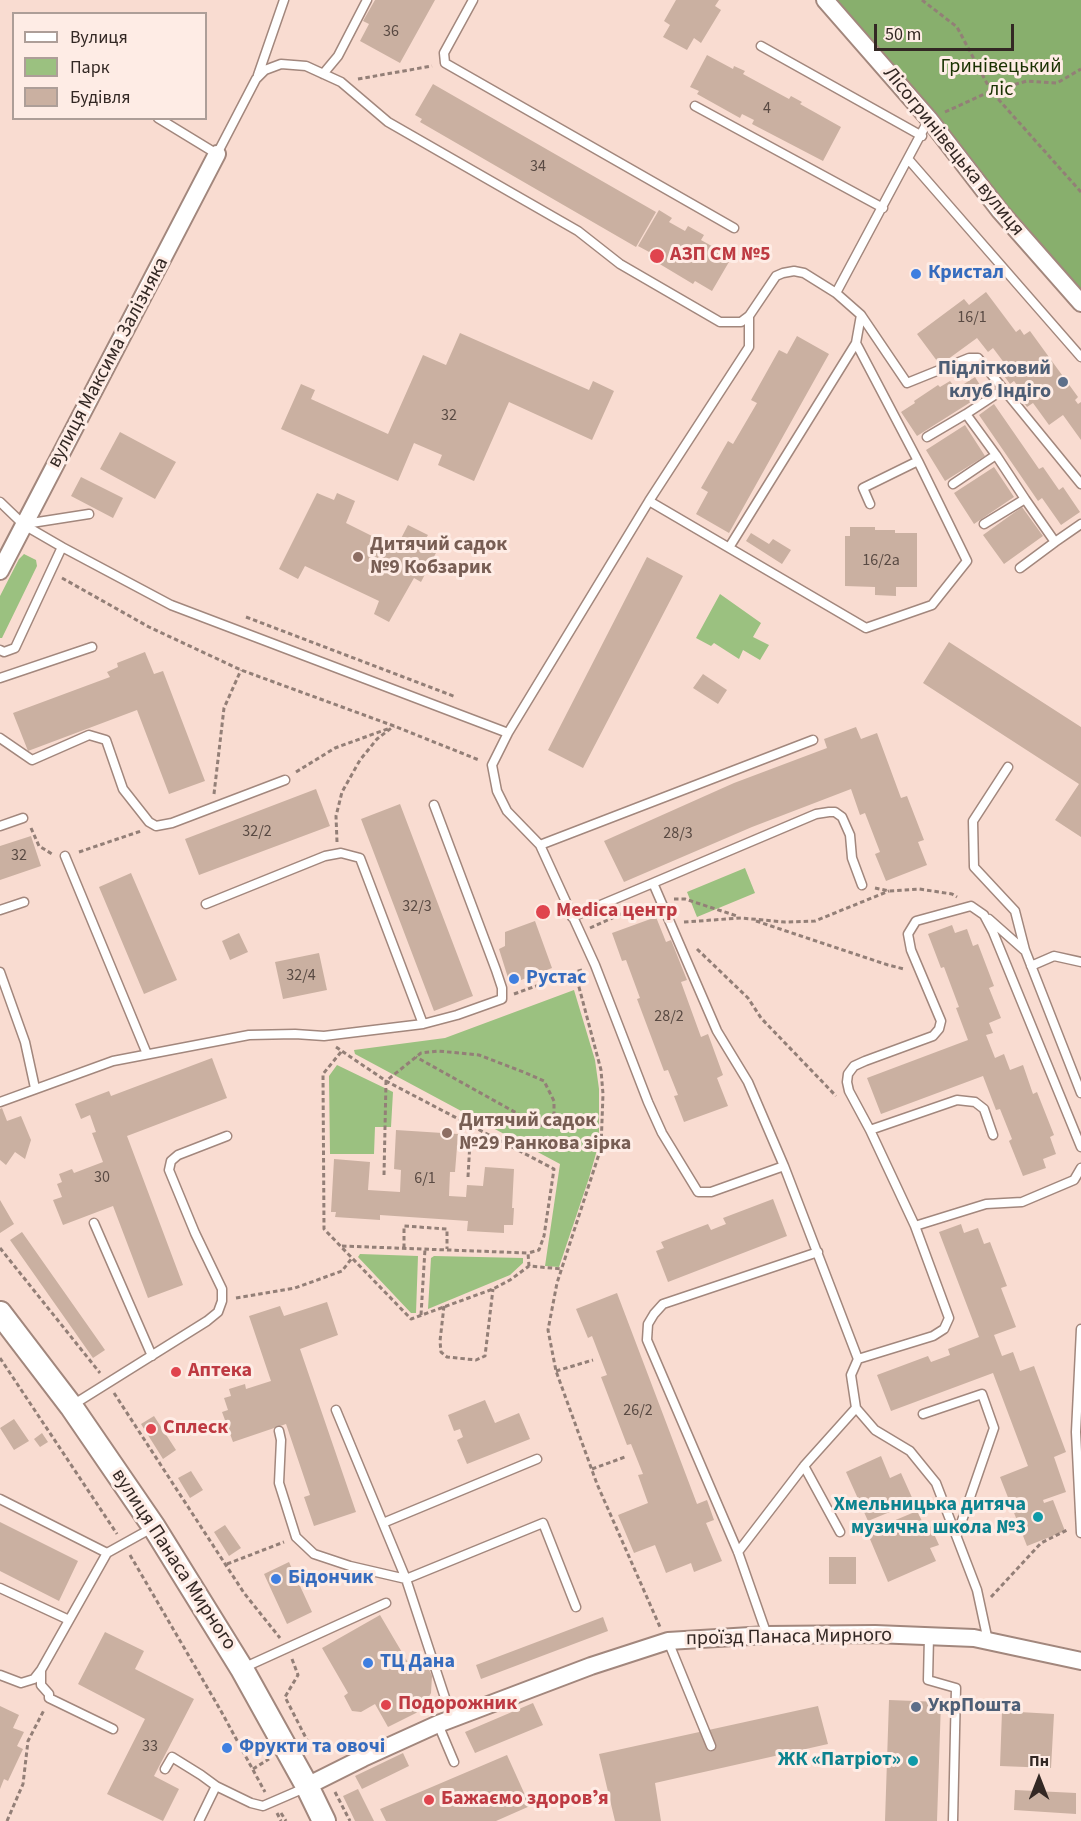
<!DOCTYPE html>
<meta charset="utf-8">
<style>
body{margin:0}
#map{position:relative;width:1081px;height:1821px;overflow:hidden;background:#f9dcd1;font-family:"Source Sans 3",sans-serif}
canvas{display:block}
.legend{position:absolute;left:12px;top:12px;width:195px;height:108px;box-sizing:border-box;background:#feece5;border:2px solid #ad9e98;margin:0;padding:8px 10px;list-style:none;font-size:18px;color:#332824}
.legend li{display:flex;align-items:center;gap:12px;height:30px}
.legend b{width:30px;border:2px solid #ad9e98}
.north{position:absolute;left:1009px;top:1749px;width:60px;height:60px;-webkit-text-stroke:4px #feece5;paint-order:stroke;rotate:0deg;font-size:16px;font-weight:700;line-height:24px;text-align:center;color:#332824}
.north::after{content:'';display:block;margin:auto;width:21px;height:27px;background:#332824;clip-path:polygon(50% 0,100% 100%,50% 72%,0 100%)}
.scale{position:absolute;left:874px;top:24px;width:140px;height:27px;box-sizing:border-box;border:3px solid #332824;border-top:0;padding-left:8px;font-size:18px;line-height:21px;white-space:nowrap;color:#332824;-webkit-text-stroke:4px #feece5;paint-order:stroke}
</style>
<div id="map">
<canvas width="1081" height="1821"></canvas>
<ul class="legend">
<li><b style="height:8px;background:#fff"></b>Вулиця</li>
<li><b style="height:16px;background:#9bc180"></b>Парк</li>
<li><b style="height:16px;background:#cab0a1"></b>Будівля</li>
</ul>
<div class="north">Пн</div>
<div class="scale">50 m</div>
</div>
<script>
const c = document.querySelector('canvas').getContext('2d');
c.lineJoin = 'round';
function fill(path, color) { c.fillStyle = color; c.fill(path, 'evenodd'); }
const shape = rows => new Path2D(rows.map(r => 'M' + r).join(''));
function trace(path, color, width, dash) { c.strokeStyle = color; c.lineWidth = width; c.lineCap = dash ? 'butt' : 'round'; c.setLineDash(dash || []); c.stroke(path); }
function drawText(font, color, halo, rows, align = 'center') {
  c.font = font + ' "Source Sans 3",sans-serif'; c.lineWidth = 6; c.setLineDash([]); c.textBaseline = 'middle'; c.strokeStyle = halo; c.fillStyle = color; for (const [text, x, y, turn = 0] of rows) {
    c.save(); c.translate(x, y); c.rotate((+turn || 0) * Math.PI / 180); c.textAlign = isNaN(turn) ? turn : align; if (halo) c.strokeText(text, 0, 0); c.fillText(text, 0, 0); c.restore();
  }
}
const green = shape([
 [24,554,36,560,37,566,2,638,0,638,0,596,19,559],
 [720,594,761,623,753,637,769,645,760,660,743,650,739,659,714,643,711,646,696,638],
 [745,868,755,893,697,917,687,892],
 [574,990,595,1060,599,1089,599,1131,597,1150,589,1178,559,1267,545,1266,560,1164,355,1054,354,1050,445,1038],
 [337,1065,393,1092,391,1127,375,1127,374,1154,330,1154,329,1076],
 [360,1254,418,1256,416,1313,411,1313,358,1257],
 [434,1256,523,1258,523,1263,510,1275,428,1309,431,1258]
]);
const forest = shape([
 [825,0,1081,0,1081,303]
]);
const building = shape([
 [375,0,435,0,400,63,360,41,369,24,363,21],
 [676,0,719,0,715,6,721,10,701,43,694,38,687,50,663,37,670,25,664,21],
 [707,55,733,69,734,66,745,71,743,74,789,99,791,96,802,102,800,104,841,127,823,161,752,124,754,120,742,114,740,118,697,94,699,91,690,87],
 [433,84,656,212,636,247,420,122,422,119,415,115],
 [659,210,672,218,669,222,685,231,688,226,704,235,701,240,717,249,718,247,733,255,712,291,695,281,693,284,648,257,651,253,638,246],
 [986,292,1016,332,1020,329,1024,335,1030,331,1078,397,1075,400,1078,404,1081,402,1081,440,1063,415,1049,425,1033,403,1027,407,1021,398,1025,396,1014,381,1010,384,1002,373,1008,368,993,348,988,352,977,338,940,365,917,334,964,299,969,305],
 [460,333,589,390,593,381,614,391,592,440,509,402,474,481,438,465,442,455,414,443,398,481,281,429,301,384,315,390,311,399,388,434,423,355,446,365],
 [797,336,829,354,729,533,696,514,708,492,701,488,728,441,733,444,757,403,751,400,779,350,787,354],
 [975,377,985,393,917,436,901,412,915,403,914,401,938,385,940,387,950,381,956,389],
 [994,404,1039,469,1043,467,1059,490,1063,487,1080,512,1061,525,1042,498,1038,501,979,415],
 [965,425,985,456,945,481,926,450],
 [120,432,176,462,155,499,100,469],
 [994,467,1014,497,974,524,954,493],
 [81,477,123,498,113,518,71,496],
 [317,493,334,500,337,493,355,501,346,523,396,548,408,525,428,535,424,541,438,549,421,582,414,578,389,622,374,614,379,601,305,566,298,579,279,569],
 [1022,507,1043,536,1004,564,983,535],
 [850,527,875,527,875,530,895,530,895,533,917,533,917,587,896,587,896,596,875,595,875,587,845,586,845,536,850,536],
 [751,533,769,544,773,539,791,550,782,564,746,541],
 [647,557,683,576,583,768,548,750],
 [949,642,1081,727,1081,837,1055,820,1079,784,923,683],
 [145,652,154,674,163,671,205,781,169,794,137,710,28,751,13,713,110,677,107,672,118,667,117,663],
 [703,674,727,690,718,704,693,688],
 [856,727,861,739,877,733,901,798,907,796,924,840,918,842,927,865,886,881,875,854,880,852,865,813,860,815,851,789,752,827,624,882,604,841,734,783,827,748,824,739],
 [316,789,330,826,199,875,185,839],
 [400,804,473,996,434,1011,361,819],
 [31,836,41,866,0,880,0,846],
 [131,873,177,980,144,994,99,887],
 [656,917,666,942,671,940,687,980,681,982,701,1037,708,1034,723,1075,717,1078,728,1106,684,1122,674,1096,678,1095,668,1070,664,1071,637,999,640,998,626,960,622,961,612,933],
 [535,921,552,968,516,982,509,981,499,949,505,946,505,932],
 [952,925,955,933,967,929,973,946,978,944,994,986,989,988,1001,1018,989,1023,993,1033,986,1035,995,1058,1004,1054,1010,1070,1023,1065,1033,1094,1037,1092,1054,1135,1050,1137,1056,1154,1043,1159,1046,1168,1023,1176,1009,1141,1012,1139,1000,1109,996,1110,983,1076,881,1114,867,1078,968,1040,956,1008,959,1007,944,967,941,968,928,934],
 [239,933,248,952,230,960,222,941],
 [319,953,327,990,283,999,275,962],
 [212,1058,227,1098,127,1136,183,1285,148,1298,113,1206,63,1225,53,1200,62,1197,57,1184,62,1182,59,1174,72,1169,74,1173,103,1162,92,1133,96,1132,90,1115,81,1119,75,1104,109,1091,111,1096],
 [2,1108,7,1121,21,1116,31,1140,25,1159,15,1152,6,1165,0,1160,0,1109],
 [396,1130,458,1134,455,1172,450,1172,449,1196,466,1197,467,1185,483,1186,485,1167,514,1169,512,1208,514,1208,513,1225,504,1225,504,1233,467,1231,468,1221,380,1215,380,1220,335,1217,336,1212,331,1212,334,1159,370,1162,368,1190,400,1192,401,1170,394,1169],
 [773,1199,787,1236,668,1282,656,1251,664,1248,661,1242,708,1224,711,1230,726,1224,723,1218],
 [0,1200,14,1224,0,1233],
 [961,1224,964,1233,978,1228,984,1244,990,1242,1007,1286,1001,1288,1016,1327,994,1335,1002,1356,1013,1352,1020,1371,1034,1366,1066,1452,1054,1457,1066,1492,1043,1500,1044,1503,1053,1500,1065,1531,1027,1546,1000,1477,1028,1466,993,1373,891,1411,877,1375,928,1356,931,1362,950,1355,948,1349,979,1337,939,1232],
 [22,1232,105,1350,93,1358,10,1240],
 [617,1293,697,1504,707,1500,714,1520,706,1523,722,1561,694,1572,691,1563,666,1573,655,1545,634,1553,618,1515,648,1503,638,1475,643,1474,631,1444,627,1445,601,1377,607,1375,592,1336,588,1338,576,1309],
 [327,1302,338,1335,300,1349,356,1512,314,1526,304,1497,310,1495,286,1424,233,1442,222,1412,228,1410,224,1398,231,1396,229,1389,245,1384,246,1389,271,1381,249,1316,280,1306,284,1316],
 [485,1400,495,1423,519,1413,530,1439,467,1464,457,1440,463,1437,460,1429,454,1431,448,1415],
 [154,1416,176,1450,163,1459,141,1424],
 [14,1419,29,1441,14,1450,0,1428],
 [42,1433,48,1442,40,1447,34,1439],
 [881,1456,890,1478,901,1473,914,1502,868,1521,846,1472],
 [191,1471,203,1490,190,1498,178,1478],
 [917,1511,924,1525,929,1523,939,1545,930,1548,936,1561,888,1582,867,1532],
 [0,1522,78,1561,59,1601,0,1571],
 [225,1525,241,1548,229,1556,214,1532],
 [829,1557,856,1557,856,1584,829,1584],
 [289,1562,312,1612,287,1624,264,1574],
 [380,1615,413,1671,427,1665,432,1676,431,1693,425,1704,416,1713,388,1727,375,1704,361,1712,352,1711,344,1696,348,1693,322,1648],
 [603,1617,608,1631,481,1679,476,1665],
 [105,1632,144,1651,135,1669,194,1699,154,1776,179,1789,163,1821,107,1794,145,1719,78,1684],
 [889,1700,941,1702,937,1821,885,1821],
 [533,1703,543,1725,475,1753,465,1732],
 [0,1706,19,1715,13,1728,24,1732,17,1746,23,1749,8,1781,4,1779,0,1789],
 [818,1706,828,1744,655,1783,661,1821,615,1821,599,1754],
 [1002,1711,1054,1714,1051,1768,1000,1766],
 [403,1753,409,1766,362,1789,355,1776],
 [507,1755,530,1806,496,1821,386,1821,380,1809],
 [358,1789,374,1821,355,1821,343,1796],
 [1015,1790,1076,1793,1076,1814,1014,1810]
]);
const path = shape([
 [922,0,957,27,991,91,1081,192],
 [358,79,432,66],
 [945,112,991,91,1027,81,1057,83,1081,69],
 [62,578,149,627,241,670,394,726,479,760],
 [246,617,456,697],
 [296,772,335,748,390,728],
 [214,794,224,708,241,670],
 [31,828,39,846,52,854],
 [337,842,336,816,342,792,360,760,377,739,394,726],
 [79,852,141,831],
 [875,888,889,891,919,889,952,894,957,897],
 [674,899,685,899,737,916],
 [756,921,888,965,904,969],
 [684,922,741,918,785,922,815,921,889,891],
 [590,928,630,910,652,912],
 [697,949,748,998,761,1018,836,1096],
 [582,970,575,972,601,1070,603,1094,601,1148,557,1283,548,1330,556,1371,597,1484,660,1627],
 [514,994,575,972],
 [336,1047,386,1081,554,1169,544,1236,539,1250,528,1253],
 [341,1052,323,1074,324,1229,411,1319,493,1289,510,1280,529,1266,562,1269],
 [384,1175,386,1081,421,1053,438,1051,479,1055,526,1073,544,1081,554,1101,554,1114,547,1127,538,1125,416,1057],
 [468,1177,471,1124],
 [342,1246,528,1253,529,1266],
 [0,1248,100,1373],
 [404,1248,404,1226,447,1229,447,1249],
 [236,1298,295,1288,342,1271,352,1258],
 [444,1306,440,1341,441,1352,447,1357,476,1360,485,1356,493,1289],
 [421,1315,425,1249],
 [0,1358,117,1534],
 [556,1371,593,1360],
 [114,1393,244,1593,280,1638],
 [592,1469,625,1457],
 [130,1555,221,1711,265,1792],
 [227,1564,284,1542],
 [991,1597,1041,1543,1069,1529],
 [292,1659,298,1675,285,1697,308,1742],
 [253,1769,269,1759],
 [335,1792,350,1821],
 [277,1813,281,1821],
 [281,1813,286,1821],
 [7,1821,23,1784,28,1741,44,1710]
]);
const lane = shape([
 [473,0,444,53,445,63,734,228],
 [761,46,922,136],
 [323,74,338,56,367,0],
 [258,75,284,0],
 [695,106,883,208],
 [158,118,217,154,256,79,265,70,281,64,306,66,341,82,388,122,578,231,620,264,720,322,741,322,749,316,776,276,783,273,794,271,804,273,836,293,861,315,856,343,730,546],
 [909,160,1081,357],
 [836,293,929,119],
 [861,315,907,383,969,358,978,358,1081,484],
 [749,316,749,347,649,501,508,733,492,765,497,791,507,811,540,845,595,965,648,1102,662,1133,698,1192,711,1192,784,1166],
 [927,437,966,414],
 [953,484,996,455,966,414,1004,389],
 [649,501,866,628,932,605,967,561,918,461,856,343],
 [0,502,24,525,62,547,15,648,4,652,0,650],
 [870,504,863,488,918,461],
 [25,524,89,514],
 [984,524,1025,499,996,455],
 [1055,542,1081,524],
 [62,547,171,605,508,733],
 [1020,568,1055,542,1025,499],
 [0,678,92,647],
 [0,738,32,760,89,735,106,740,123,789,149,822,156,826,172,823,285,780],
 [1008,767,973,821,974,867,1015,911,1025,950,1081,1093],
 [0,826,23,818],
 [540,845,813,740],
 [65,856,147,1054],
 [206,904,325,856,341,853,360,858,423,1024],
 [0,910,24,902],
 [572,917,653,883],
 [989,919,1024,950],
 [1031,966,1054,956,1081,962],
 [0,972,25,1042,35,1088],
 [0,1102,113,1061,249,1035,295,1034,324,1036,423,1024,457,1015,502,999,502,988,496,970,434,805],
 [870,1130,849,1091,847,1082,848,1074,854,1066,865,1061,933,1036,939,1029,941,1021,911,950,908,934,916,921,971,906,984,915,993,932,1081,1147],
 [94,1223,152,1356],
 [915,1226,986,1204,1022,1202,1074,1180,1081,1168],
 [1081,1329,1076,1432,1081,1533],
 [858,1359,784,1166,748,1082,717,1031,653,883,816,814,829,812,835,812,842,817,850,835,852,858,862,885],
 [858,1359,933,1336,944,1329,949,1318,915,1226,870,1130,957,1100,975,1102,984,1109,993,1135],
 [858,1359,851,1375,856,1408,875,1430,910,1451,936,1483,977,1590,988,1641],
 [71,1406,207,1321,218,1312,222,1301,222,1289,195,1233,169,1170,171,1161,178,1155,227,1136],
 [336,1410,406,1579,452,1719],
 [923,1414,982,1394,994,1428,957,1535],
 [279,1431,281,1440,279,1483,296,1537,314,1554,350,1566,406,1579,543,1523,576,1607],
 [804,1466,840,1532],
 [0,1499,107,1553],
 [383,1523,537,1459],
 [738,1552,804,1466,856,1408],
 [0,1588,69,1620],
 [767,1635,738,1552,647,1340,648,1324,654,1314,663,1304,818,1252],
 [929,1636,928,1680,956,1688,953,1821],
 [668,1641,711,1746],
 [243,1668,386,1603],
 [0,1675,21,1683,34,1679,41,1670],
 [438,1724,454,1762],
 [113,1729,49,1698,49,1694,41,1685,41,1670,107,1553,152,1528],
 [165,1769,172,1757,201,1775,216,1786],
 [199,1821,216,1786,251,1803,263,1806,307,1787]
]);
const street = shape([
 [825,0,929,119,1000,211,1081,303],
 [0,571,217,154],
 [307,1786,363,1758,438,1724,591,1666,668,1641,767,1635,875,1634,974,1638,1081,1661]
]);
const secondary = shape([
 [0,1313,71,1406,154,1527,242,1669,307,1786,324,1821]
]);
const markers = [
 [657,256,8,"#e0444e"],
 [916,274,6,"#3f7fe0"],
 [1063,382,6,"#5c6f8a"],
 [358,557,6,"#8d6e63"],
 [543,912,8,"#e0444e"],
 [514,979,6,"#3f7fe0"],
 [447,1133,6,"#8d6e63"],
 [176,1372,6,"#e0444e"],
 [151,1429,6,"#e0444e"],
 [1038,1517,6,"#0f9aa8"],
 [276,1579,6,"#3f7fe0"],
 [368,1663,6,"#3f7fe0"],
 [386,1705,6,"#e0444e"],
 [916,1707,6,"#5c6f8a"],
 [227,1748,6,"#3f7fe0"],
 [913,1761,6,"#0f9aa8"],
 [429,1800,6,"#e0444e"]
];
const numberNames = [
 ["36",391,32],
 ["4",767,109],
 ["34",538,167],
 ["16/1",972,318],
 ["32",449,416],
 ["16/2а",881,561],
 ["32/2",257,832],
 ["28/3",678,834],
 ["32",19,856],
 ["32/3",417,907],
 ["32/4",301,976],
 ["28/2",669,1017],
 ["30",102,1178],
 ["6/1",425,1179],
 ["26/2",638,1411],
 ["33",150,1747]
];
const parkNames = [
 ["Гринівецький",1001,68],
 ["ліс",1001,91]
];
const streetNames = [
 ["Лісогринівецька вулиця",953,152,51],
 ["вулиця Максима Залізняка",109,363,-62],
 ["вулиця Панаса Мирного",173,1560,57],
 ["проїзд Панаса Мирного",789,1638,-1]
];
const healthNames = [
 ["АЗП СМ №5",670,256],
 ["Medica центр",556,912],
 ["Аптека",188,1372],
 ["Сплеск",163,1429],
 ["Подорожник",398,1705],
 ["Бажаємо здоровʼя",441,1800]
];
const shopNames = [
 ["Кристал",928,274],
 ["Рустас",526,979],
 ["Бідончик",288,1579],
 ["ТЦ Дана",380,1663],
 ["Фрукти та овочі",239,1748]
];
const serviceNames = [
 ["Підлітковий",1051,370],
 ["клуб Індіго",1051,393],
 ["УкрПошта",928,1707,"left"]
];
const educationNames = [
 ["Дитячий садок",370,546],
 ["№9 Кобзарик",370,569],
 ["Дитячий садок",459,1122],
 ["№29 Ранкова зірка",459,1145]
];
const cultureNames = [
 ["Хмельницька дитяча",1026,1506],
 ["музична школа №3",1026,1529],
 ["ЖК «Патріот»",901,1761]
];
fill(green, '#9bc180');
fill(forest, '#88af6d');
fill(building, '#cab0a1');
trace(lane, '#a2877d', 11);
trace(street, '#a2877d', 20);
trace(secondary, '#a2877d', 26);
trace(path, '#937f77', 3, [4.5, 3]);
trace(lane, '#fff', 8);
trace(street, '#fff', 16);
trace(secondary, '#fff', 22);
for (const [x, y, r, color] of markers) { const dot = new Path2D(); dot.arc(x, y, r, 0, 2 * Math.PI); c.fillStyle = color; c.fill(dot); trace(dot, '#feece5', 2); }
drawText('16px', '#594a43', null, numberNames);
drawText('20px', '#1a3202', '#feece5', parkNames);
drawText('20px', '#332824', '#feece5', streetNames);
drawText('bold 20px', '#be3a42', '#feece5', healthNames, 'left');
drawText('bold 20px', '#366cbe', '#feece5', shopNames, 'left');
drawText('bold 20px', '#4e5e75', '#feece5', serviceNames, 'right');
drawText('bold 20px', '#785e54', '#feece5', educationNames, 'left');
drawText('bold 20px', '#0d838f', '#feece5', cultureNames, 'right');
</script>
